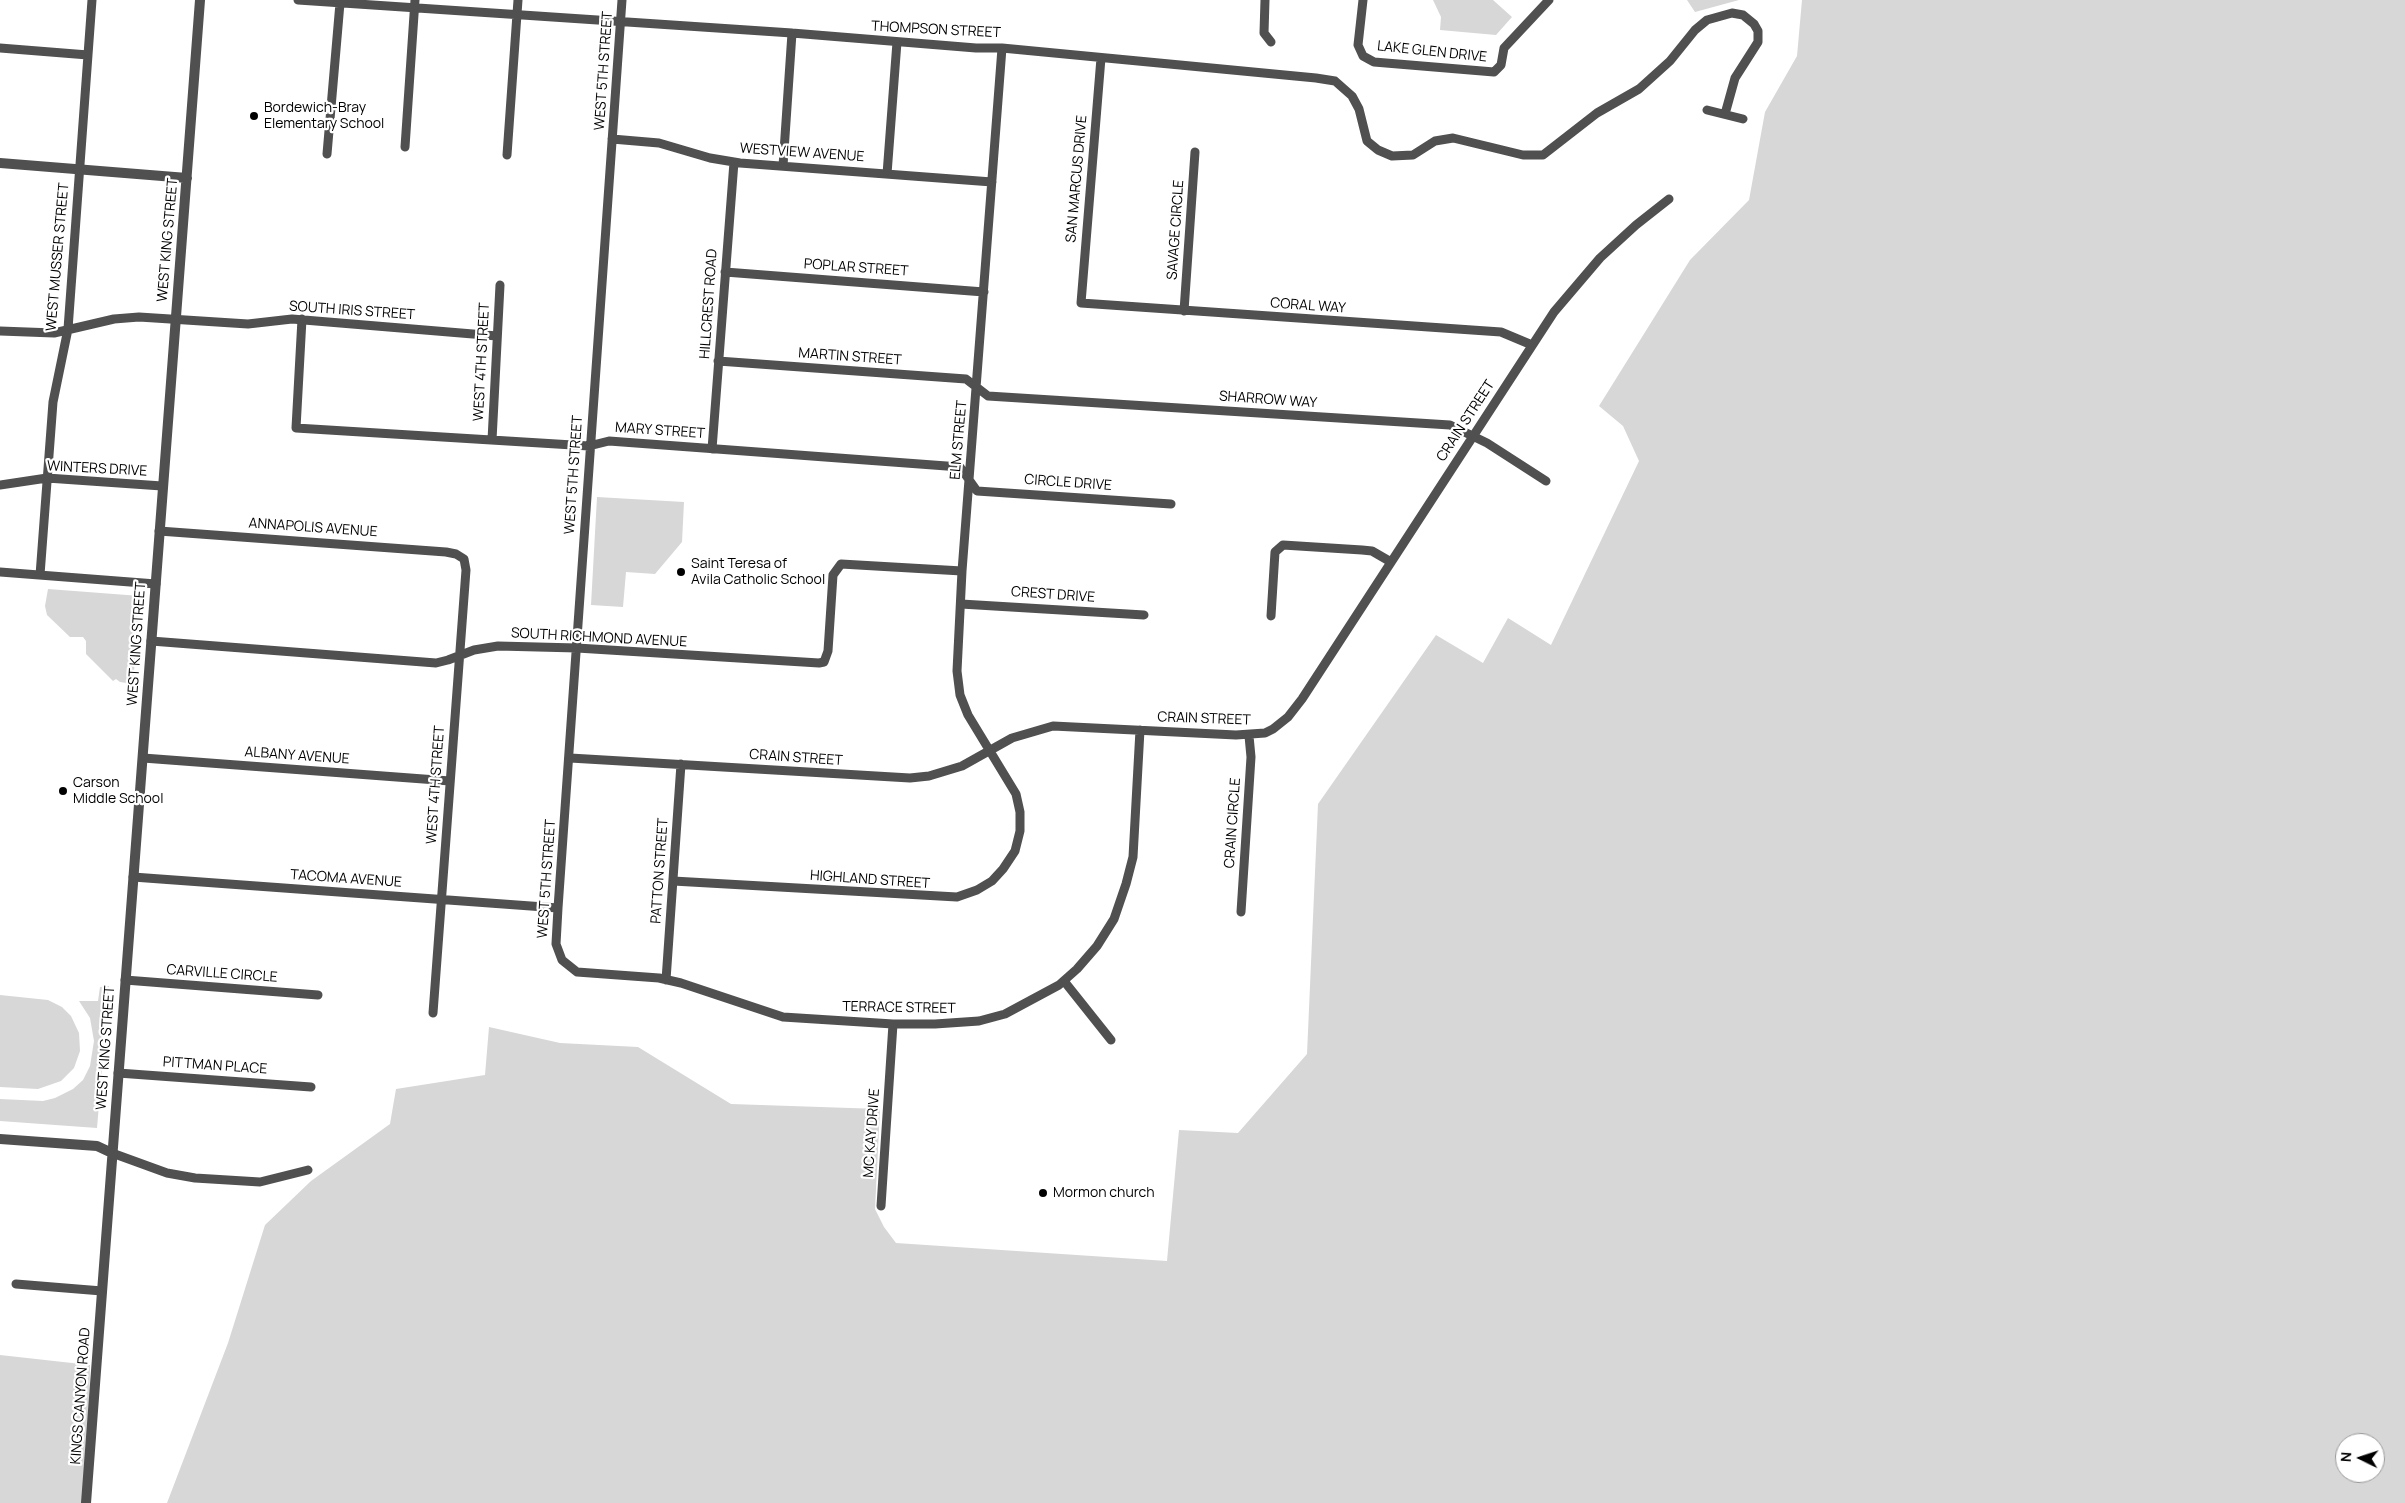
<!DOCTYPE html>
<style>
body{margin:0}
#map{position:relative;width:2405px;height:1503px;overflow:hidden;background:#fff;font-family:Manrope,sans-serif}
canvas{display:block}
.north{position:absolute;left:2335px;top:1433px;width:50px;height:50px;box-sizing:border-box;background:#fff;border:1px solid #999;border-radius:50%;rotate:274deg;font-size:14px;font-weight:700;line-height:20px;text-align:center;color:#000}
.north::after{content:'';display:block;margin:auto;width:18px;height:22px;background:#000;clip-path:polygon(50% 0,100% 100%,50% 72%,0 100%)}
</style>
<div id="map">
<canvas width="2405" height="1503"></canvas>
<div class="north">N</div>
</div>
<script>
const c = document.querySelector('canvas').getContext('2d');
c.lineJoin = 'round';
function fill(path, color) { c.fillStyle = color; c.fill(path, 'evenodd'); }
const shape = rows => new Path2D(rows.map(r => 'M' + r).join(''));
function trace(path, color, width, dash) { c.strokeStyle = color; c.lineWidth = width; c.lineCap = dash ? 'butt' : 'round'; c.setLineDash(dash || []); c.stroke(path); }
function drawText(font, color, halo, rows, align = 'center') {
  c.font = font + ' Manrope,sans-serif'; c.lineWidth = 4.5; c.setLineDash([]); c.textBaseline = 'middle'; c.strokeStyle = halo; c.fillStyle = color; for (const [text, x, y, turn = 0] of rows) {
    c.save(); c.translate(x, y); c.rotate((+turn || 0) * Math.PI / 180); c.textAlign = isNaN(turn) ? turn : align; if (halo) c.strokeText(text, 0, 0); c.fillText(text, 0, 0); c.restore();
  }
}
const green = shape([
 [1433,0,1493,0,1512,17,1496,35,1440,30,1441,17],
 [1687,0,1739,0,1695,12],
 [1802,0,2405,0,2405,1503,167,1503,228,1343,265,1225,311,1181,390,1124,396,1089,485,1075,489,1027,560,1043,638,1047,731,1104,880,1109,875,1209,884,1227,896,1243,1167,1261,1179,1130,1238,1133,1307,1054,1318,804,1436,635,1483,663,1508,618,1551,645,1639,461,1623,426,1599,406,1690,260,1749,200,1765,112,1797,56],
 [2345,1443,2375,1443,2375,1473,2345,1473],
 [597,497,684,502,682,542,655,574,626,572,623,607,591,605],
 [48,589,140,596,133,684,120,682,116,679,113,681,86,654,86,641,83,637,70,637,47,615,45,606],
 [109,986,97,1128,0,1121,0,1099,43,1101,55,1098,73,1089,83,1080,90,1066,94,1041,90,1018,79,1001,98,1001,100,987],
 [0,995,48,1000,62,1007,71,1016,79,1033,80,1051,74,1068,61,1081,38,1089,0,1087],
 [0,1355,90,1365,88,1488,86,1503,0,1503]
]);
const minor = shape([
 [298,0,792,33,976,48,1002,48,1316,78,1335,81,1352,96,1359,109,1367,141,1378,150,1392,156,1413,155,1435,141,1453,138,1523,155,1543,155,1597,113,1639,89,1670,61,1695,30,1707,20,1732,13,1743,15,1754,24,1758,31,1758,42,1735,78,1725,114],
 [622,0,558,908,556,944,562,960,577,972,659,978,681,983,783,1017,893,1024,935,1024,979,1021,1005,1014,1059,985,1077,969,1097,946,1114,919,1126,884,1133,857,1140,730],
 [1265,0,1264,33,1271,42],
 [1363,0,1358,45,1363,56,1374,62,1494,72,1501,65,1504,48,1549,0],
 [0,48,88,55],
 [1101,58,1081,303,1501,332,1532,345],
 [1707,110,1743,119],
 [612,139,659,143,710,158,740,163,992,182],
 [405,147,415,0],
 [327,154,340,3],
 [507,155,518,0],
 [783,166,792,33],
 [887,174,897,42],
 [725,272,984,292],
 [1184,311,1195,152],
 [302,319,296,428,589,446,609,441,960,467,977,491,1171,504],
 [0,331,54,333,114,319,139,317,248,324,292,319,497,336],
 [718,361,966,379,988,396,1450,425,1487,443,1546,481],
 [492,440,500,285],
 [712,449,734,162],
 [0,485,47,478,162,486],
 [159,531,446,552,456,554,464,559,466,570,433,1013],
 [0,572,156,584],
 [40,575,53,402,68,329,92,0],
 [961,604,1144,615],
 [1271,616,1275,552,1283,545,1362,550,1372,551,1391,562],
 [151,641,436,663,448,660,474,650,498,646,577,648,819,663,824,662,828,651,833,575,841,564,962,571],
 [143,758,450,781],
 [570,758,910,778,929,776,962,766,1012,738,1053,726,1236,735,1265,733,1273,729,1288,717,1302,699,1554,312,1600,258,1636,225,1669,199],
 [133,877,558,908],
 [673,881,957,897,977,890,992,881,1003,869,1015,851,1020,831,1020,812,1016,794,968,715,960,695,957,671,962,571,1002,48],
 [1241,912,1251,757,1249,736],
 [125,980,318,995],
 [666,980,681,764],
 [1064,981,1111,1040],
 [118,1073,311,1087],
 [112,1153,167,1173,195,1178,260,1182,308,1170],
 [881,1206,893,1024],
 [16,1284,102,1291]
]);
const tertiary = shape([
 [0,163,187,178],
 [0,1139,97,1146,112,1153],
 [86,1503,200,0]
]);
const markers = [
 [254,116,5,"#000"],
 [681,572,5,"#000"],
 [63,791,5,"#000"],
 [1043,1193,5,"#000"]
];
const streetNames = [
 ["THOMPSON STREET",936,30,3],
 ["LAKE GLEN DRIVE",1432,52,6],
 ["WEST 5TH STREET",604,71,-86],
 ["WESTVIEW AVENUE",802,153,4],
 ["SAN MARCUS DRIVE",1077,179,-85],
 ["SAVAGE CIRCLE",1176,230,-86],
 ["WEST KING STREET",168,240,-85],
 ["WEST MUSSER STREET",58,257,-85],
 ["POPLAR STREET",856,268,4],
 ["HILLCREST ROAD",709,304,-86],
 ["CORAL WAY",1308,306,4],
 ["SOUTH IRIS STREET",352,311,4],
 ["MARTIN STREET",850,357,4],
 ["WEST 4TH STREET",482,362,-87],
 ["SHARROW WAY",1268,400,4],
 ["CRAIN STREET",1466,421,-57],
 ["MARY STREET",660,431,4],
 ["ELM STREET",959,440,-85],
 ["WINTERS DRIVE",97,469,3],
 ["WEST 5TH STREET",574,475,-86],
 ["CIRCLE DRIVE",1068,483,4],
 ["ANNAPOLIS AVENUE",313,528,4],
 ["CREST DRIVE",1053,595,4],
 ["SOUTH RICHMOND AVENUE",599,638,3],
 ["WEST KING STREET",137,644,-86],
 ["CRAIN STREET",1204,719,2],
 ["ALBANY AVENUE",297,756,4],
 ["CRAIN STREET",796,758,4],
 ["WEST 4TH STREET",436,785,-86],
 ["CRAIN CIRCLE",1233,823,-86],
 ["PATTON STREET",660,871,-86],
 ["TACOMA AVENUE",346,879,4],
 ["WEST 5TH STREET",547,879,-86],
 ["HIGHLAND STREET",870,880,4],
 ["CARVILLE CIRCLE",222,974,4],
 ["TERRACE STREET",899,1008,1],
 ["WEST KING STREET",106,1048,-86],
 ["PITTMAN PLACE",215,1066,4],
 ["MC KAY DRIVE",872,1133,-86],
 ["KINGS CANYON ROAD",81,1396,-86]
];
const poiNames = [
 ["Bordewich-Bray",264,108],
 ["Elementary School",264,124],
 ["Saint Teresa of",691,564],
 ["Avila Catholic School",691,580],
 ["Carson",73,783],
 ["Middle School",73,799],
 ["Mormon church",1053,1193]
];
fill(green, '#d7d7d7');
trace(minor, '#505050', 9);
trace(tertiary, '#505050', 10);
for (const [x, y, r, color] of markers) { const dot = new Path2D(); dot.arc(x, y, r, 0, 2 * Math.PI); c.fillStyle = color; c.fill(dot); trace(dot, '#fff', 2); }
drawText('14px', '#000', '#fff', streetNames);
drawText('14px', '#000', '#fff', poiNames, 'left');
</script>
